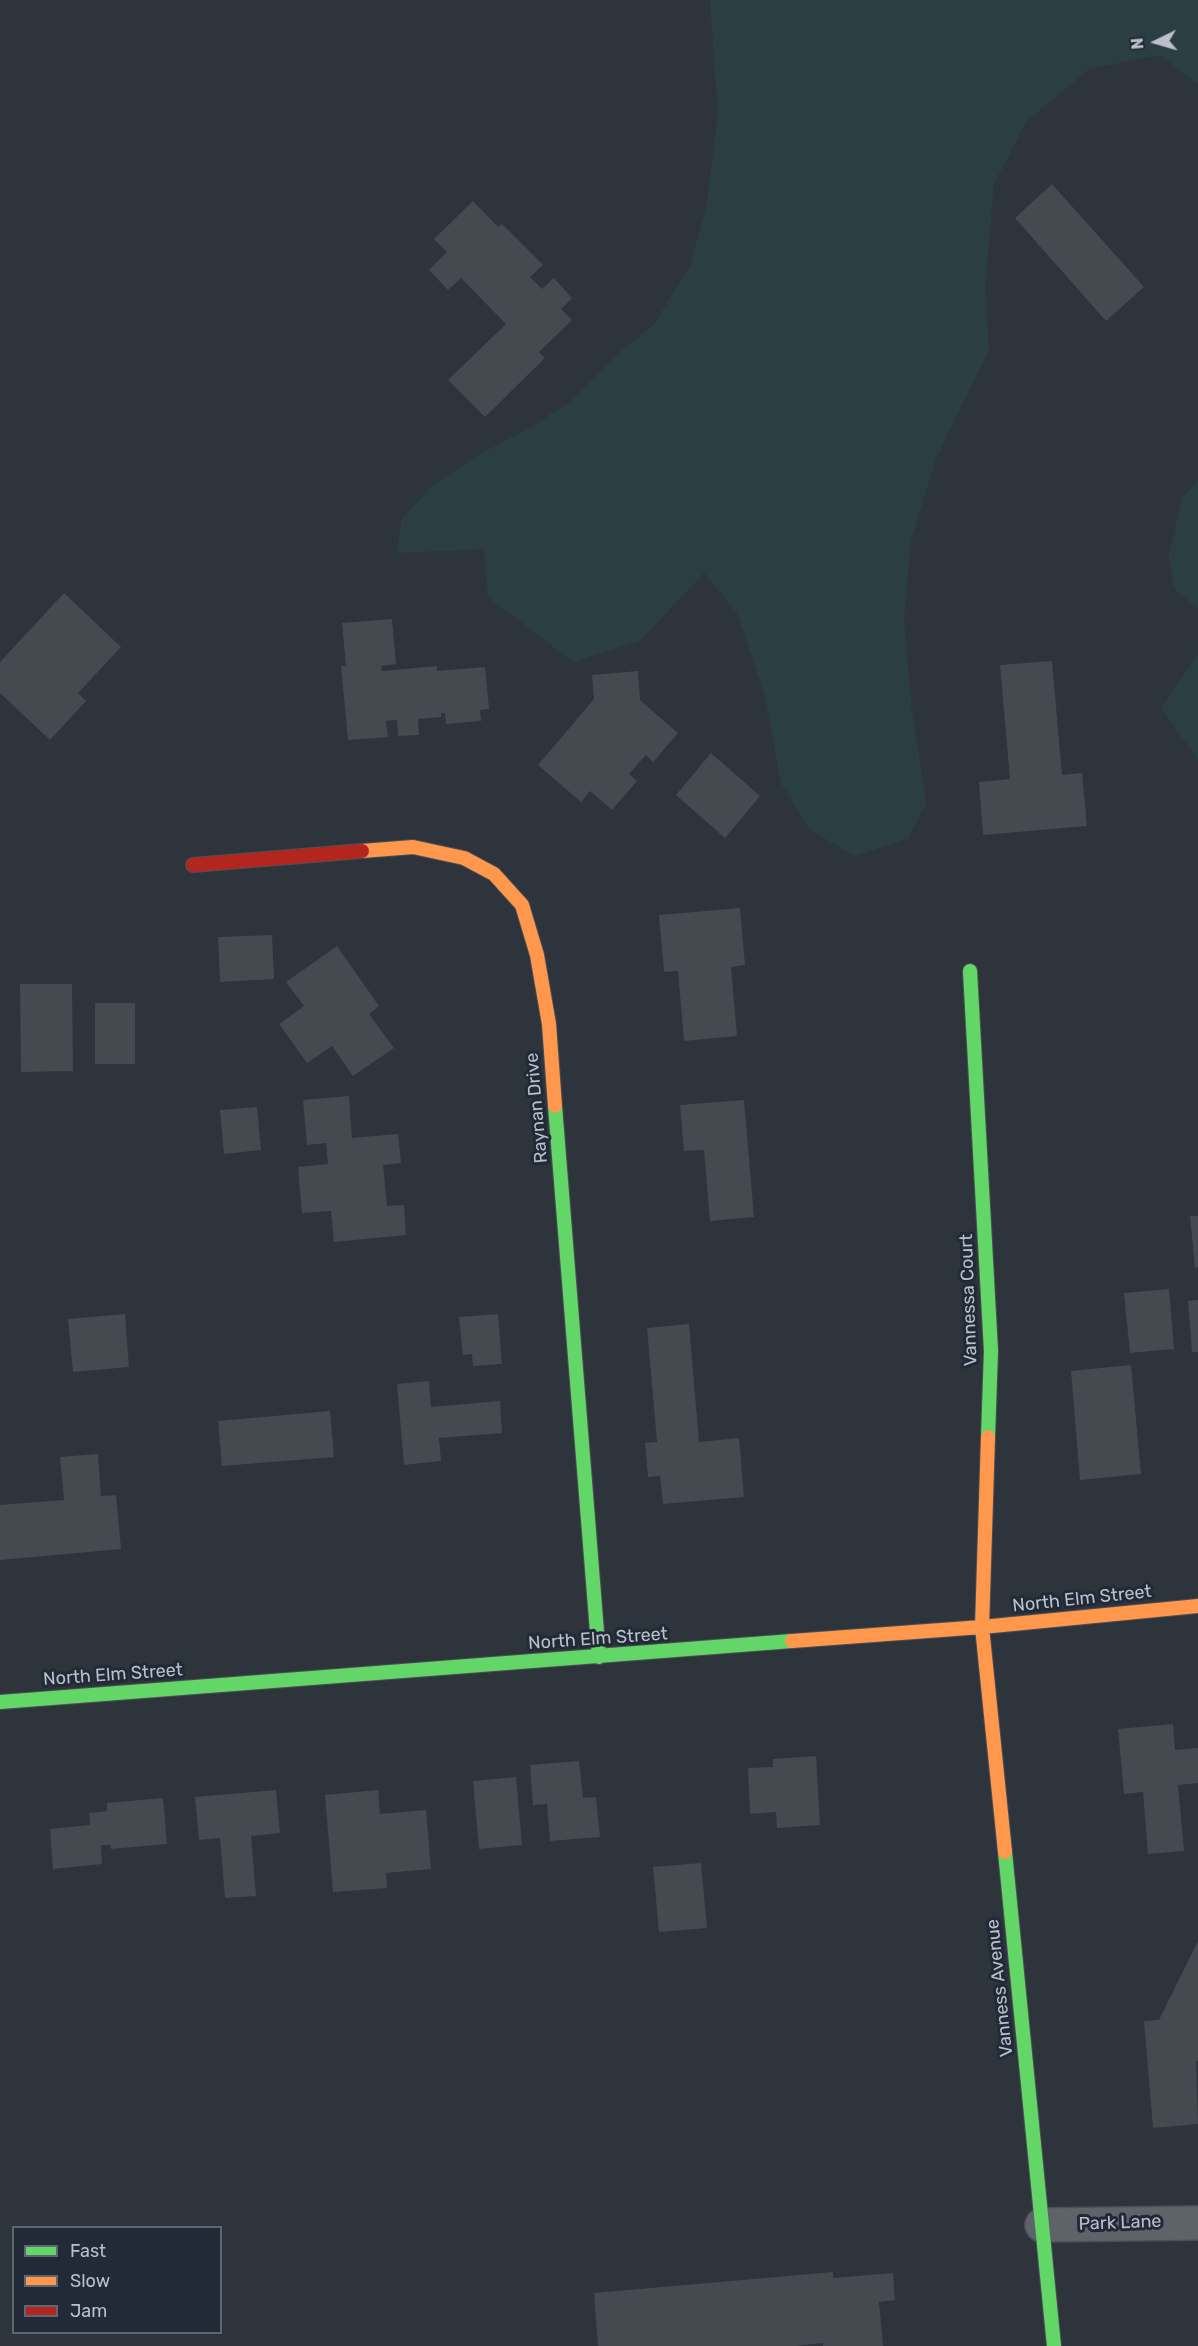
<!DOCTYPE html>
<style>
body{margin:0}
#map{position:relative;width:1198px;height:2346px;overflow:hidden;background:#2e343b;font-family:Rubik,sans-serif}
canvas{display:block}
.legend{position:absolute;left:12px;top:2226px;width:210px;height:108px;box-sizing:border-box;background:#212a36;border:2px solid #5e6672;margin:0;padding:8px 10px;list-style:none;font-size:18px;color:#b9c0cb}
.legend li{display:flex;align-items:center;gap:12px;height:30px}
.legend b{width:30px;border:2px solid #5e6672}
.north{position:absolute;left:1126px;top:12px;width:60px;height:60px;-webkit-text-stroke:4px #212a36;paint-order:stroke;rotate:265deg;font-size:16px;font-weight:700;line-height:24px;text-align:center;color:#b9c0cb}
.north::after{content:'';display:block;margin:auto;width:21px;height:27px;background:#b9c0cb;clip-path:polygon(50% 0,100% 100%,50% 72%,0 100%)}
</style>
<div id="map">
<canvas width="1198" height="2346"></canvas>
<ul class="legend">
<li><b style="height:8px;background:#63d668"></b>Fast</li>
<li><b style="height:8px;background:#ff974d"></b>Slow</li>
<li><b style="height:8px;background:#b3261e"></b>Jam</li>
</ul>
<div class="north">N</div>
</div>
<script>
const c = document.querySelector('canvas').getContext('2d');
c.lineJoin = 'round';
function fill(path, color) { c.fillStyle = color; c.fill(path, 'evenodd'); }
const shape = rows => new Path2D(rows.map(r => 'M' + r).join(''));
function trace(path, color, width, dash) { c.strokeStyle = color; c.lineWidth = width; c.lineCap = dash ? 'butt' : 'round'; c.setLineDash(dash || []); c.stroke(path); }
function drawText(font, color, halo, rows, align = 'center') {
  c.font = font + ' Rubik,sans-serif'; c.lineWidth = 6; c.setLineDash([]); c.textBaseline = 'middle'; c.strokeStyle = halo; c.fillStyle = color; for (const [text, x, y, turn = 0] of rows) {
    c.save(); c.translate(x, y); c.rotate((+turn || 0) * Math.PI / 180); c.textAlign = isNaN(turn) ? turn : align; if (halo) c.strokeText(text, 0, 0); c.fillText(text, 0, 0); c.restore();
  }
}
const green = shape([
 [710,0,1198,0,1198,84,1160,55,1089,69,1026,122,994,184,985,285,989,350,935,461,911,541,904,618,911,704,926,803,908,839,854,856,809,829,781,783,765,697,737,613,704,573,640,641,573,662,488,597,484,549,396,553,402,519,432,486,480,454,528,429,571,401,612,359,654,324,690,266,706,209,718,113],
 [1198,480,1198,608,1174,589,1169,556,1182,498],
 [1198,654,1198,760,1161,708]
]);
const building = shape([
 [1052,184,1144,287,1106,321,1015,218],
 [473,201,498,227,502,224,543,265,530,277,542,289,554,278,572,298,561,309,572,320,539,352,545,358,485,417,448,380,506,324,461,278,448,290,429,270,447,252,434,239],
 [64,593,121,647,78,693,86,701,50,740,0,693,0,662],
 [392,619,396,664,381,666,382,671,437,666,437,671,485,667,489,709,480,710,481,721,446,724,445,713,441,713,441,717,418,719,419,735,398,736,397,720,386,721,388,737,348,740,341,666,346,666,342,623],
 [1052,661,1062,775,1082,773,1087,826,983,835,979,782,1010,779,1000,665],
 [638,671,640,700,678,733,653,762,646,755,629,774,637,781,612,810,590,791,581,802,538,765,594,699,592,675],
 [711,753,760,796,725,838,676,795],
 [740,908,745,965,731,967,737,1036,684,1041,678,971,664,972,659,915],
 [272,935,274,979,220,982,218,937],
 [337,946,379,1006,369,1014,394,1048,353,1076,332,1046,307,1063,279,1024,304,1006,286,982],
 [20,984,72,984,73,1071,21,1072],
 [95,1003,135,1003,135,1064,95,1064],
 [349,1096,352,1138,398,1134,401,1163,383,1165,387,1206,404,1205,406,1235,334,1242,331,1211,302,1213,298,1167,328,1164,326,1143,307,1145,303,1100],
 [744,1100,754,1217,710,1221,704,1150,684,1151,680,1105],
 [257,1107,261,1150,224,1154,220,1110],
 [1190,1216,1198,1216,1198,1267,1195,1268],
 [1169,1289,1174,1349,1130,1353,1124,1293],
 [1198,1300,1198,1352,1192,1352,1188,1301],
 [125,1314,129,1367,73,1372,68,1319],
 [498,1314,502,1364,473,1366,472,1354,463,1355,459,1317],
 [689,1324,699,1442,739,1438,744,1497,663,1504,660,1476,648,1477,645,1443,657,1442,647,1328],
 [1131,1365,1141,1474,1080,1480,1071,1371],
 [429,1381,431,1407,500,1401,502,1433,439,1438,441,1461,404,1465,397,1384],
 [330,1411,334,1457,222,1466,218,1421],
 [98,1454,101,1496,116,1495,121,1549,0,1560,0,1505,64,1500,60,1457],
 [1173,1724,1175,1750,1198,1748,1198,1783,1178,1785,1184,1851,1148,1854,1143,1792,1124,1794,1118,1729],
 [816,1756,820,1825,777,1828,776,1812,750,1814,748,1768,773,1767,773,1759],
 [579,1761,583,1798,596,1797,600,1837,550,1841,547,1804,533,1805,530,1765],
 [516,1777,522,1845,479,1849,473,1781],
 [276,1790,280,1833,251,1836,256,1896,225,1898,220,1838,199,1840,195,1797],
 [378,1790,380,1814,426,1810,431,1869,386,1873,387,1888,333,1892,325,1795],
 [163,1798,167,1844,111,1849,110,1845,101,1845,102,1864,53,1869,50,1829,90,1825,89,1813,107,1811,107,1803],
 [701,1863,707,1928,659,1932,653,1867],
 [1198,1941,1198,2061,1196,2061,1198,2124,1153,2128,1144,2021,1159,2020],
 [833,2272,833,2278,893,2273,895,2300,879,2302,883,2346,823,2346,823,2343,794,2346,598,2346,594,2293]
]);
const street = shape([
 [1042,2225,1198,2223]
]);
const fast = shape([
 [970,971,991,1351,988,1437],
 [555,1106,599,1657],
 [0,1702,792,1641],
 [1005,1852,1054,2346]
]);
const slow = shape([
 [362,851,413,847,464,858,494,874,522,905,537,955,549,1024,555,1106],
 [988,1437,982,1627,1005,1852],
 [792,1641,982,1627,1198,1606]
]);
const jam = shape([
 [193,865,362,851]
]);
const streetNames = [
 ["Raynan Drive",537,1108,-95],
 ["Vannessa Court",969,1300,-92],
 ["North Elm Street",1082,1599,-6],
 ["North Elm Street",598,1639,-4],
 ["North Elm Street",113,1675,-4],
 ["Vanness Avenue",1000,1988,-96],
 ["Park Lane",1120,2223,-2]
];
fill(green, '#2b3f42');
fill(building, '#454950');
trace(street, '#4c5056', 36);
trace(fast, '#4c5056', 16);
trace(slow, '#4c5056', 16);
trace(jam, '#4c5056', 16);
trace(street, '#5e6269', 33);
trace(fast, '#63d668', 14);
trace(slow, '#ff974d', 14);
trace(jam, '#b3261e', 14);
drawText('18px', '#b9c0cb', '#212a36', streetNames);
</script>
